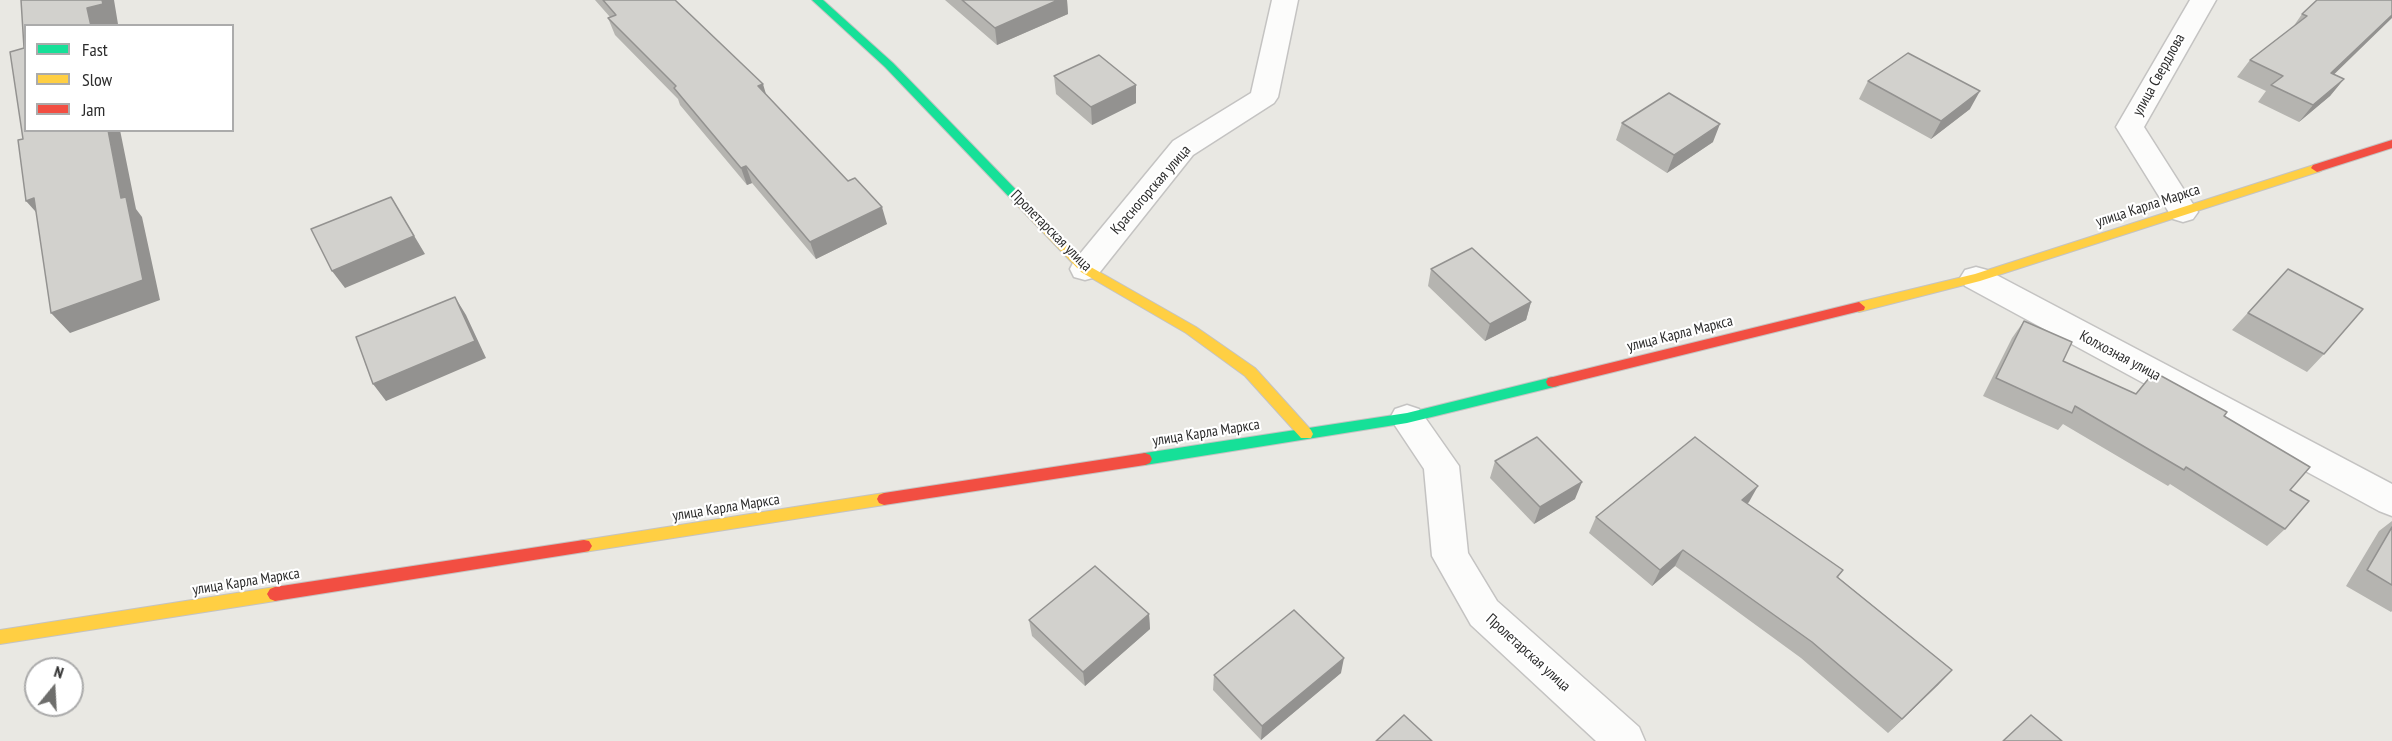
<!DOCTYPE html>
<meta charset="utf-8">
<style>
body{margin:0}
#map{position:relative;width:2392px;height:741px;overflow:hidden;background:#e9e8e3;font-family:"PT Sans Narrow",sans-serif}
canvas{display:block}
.legend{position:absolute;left:24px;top:24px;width:210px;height:108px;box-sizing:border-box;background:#fff;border:2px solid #ababab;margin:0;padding:8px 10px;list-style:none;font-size:18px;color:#2c2c2c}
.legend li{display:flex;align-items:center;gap:12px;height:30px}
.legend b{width:30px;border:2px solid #ababab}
.north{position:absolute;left:24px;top:657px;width:60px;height:60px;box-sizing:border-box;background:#fff;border:2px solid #ababab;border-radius:50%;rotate:18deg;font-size:16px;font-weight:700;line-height:24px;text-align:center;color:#2c2c2c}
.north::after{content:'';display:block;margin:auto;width:21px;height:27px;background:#6e6e6c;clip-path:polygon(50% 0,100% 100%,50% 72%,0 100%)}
</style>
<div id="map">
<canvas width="2392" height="741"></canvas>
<ul class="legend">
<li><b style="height:8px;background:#16e098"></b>Fast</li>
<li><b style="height:8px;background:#ffcf43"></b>Slow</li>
<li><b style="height:8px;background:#f24e42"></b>Jam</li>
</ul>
<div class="north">N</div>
</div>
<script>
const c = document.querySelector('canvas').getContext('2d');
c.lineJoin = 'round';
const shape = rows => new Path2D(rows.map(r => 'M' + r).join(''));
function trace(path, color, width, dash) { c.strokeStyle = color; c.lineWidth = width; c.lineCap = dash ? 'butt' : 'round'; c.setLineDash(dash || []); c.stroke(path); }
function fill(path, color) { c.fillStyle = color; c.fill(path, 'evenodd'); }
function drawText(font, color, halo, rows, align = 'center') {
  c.font = font + ' "PT Sans Narrow",sans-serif'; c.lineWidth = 4.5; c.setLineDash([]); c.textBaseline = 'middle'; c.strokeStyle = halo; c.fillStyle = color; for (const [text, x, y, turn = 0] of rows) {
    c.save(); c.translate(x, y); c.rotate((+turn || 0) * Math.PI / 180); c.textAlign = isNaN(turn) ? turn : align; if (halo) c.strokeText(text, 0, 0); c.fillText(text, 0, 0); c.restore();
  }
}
const street = shape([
 [1272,0,1298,0,1278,97,1274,103,1193,155,1096,277,1085,280,1074,277,1070,269,1074,261,1173,141,1251,93,1272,0],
 [2190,0,2216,0,2144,127,2198,212,2193,219,2183,222,2173,219,2116,127,2190,0],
 [1976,267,1987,270,2392,484,2392,516,2379,511,1965,286,1960,278,1965,270,1976,267],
 [1407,405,1419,409,1459,466,1468,553,1497,601,1639,727,1645,741,1596,741,1471,625,1432,556,1424,469,1390,418,1395,409,1407,405]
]);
const fast = shape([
 [812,0,823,0,893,63,1022,196,1024,199,1022,202,1014,202,885,67,812,0],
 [1553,377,1558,378,1560,382,1558,386,1407,423,1145,465,1140,463,1138,459,1140,455,1145,453,1407,413,1553,377]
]);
const slow = shape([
 [2317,164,2323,168,2321,171,1980,281,1859,312,1853,307,1859,302,1975,274,2317,164],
 [1018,195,1022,196,1089,266,1196,327,1255,368,1311,430,1313,434,1311,438,1301,438,1245,376,1186,333,1081,272,1014,202,1012,199,1014,196,1018,195],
 [884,493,889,495,891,499,889,503,884,505,584,552,579,551,576,546,579,541,584,540,884,493],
 [275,587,280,589,283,594,280,599,275,601,0,644,0,630,275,587]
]);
const jam = shape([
 [2392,140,2392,148,2317,172,2311,168,2313,165,2392,140],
 [1859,302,1865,307,1864,310,1553,387,1548,386,1546,382,1548,378,1553,377,1859,302],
 [1145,453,1150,455,1152,459,1150,463,1145,465,884,505,879,503,877,499,879,495,884,493,1145,453],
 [584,540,589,541,592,546,589,551,584,552,275,601,270,599,267,594,270,589,275,587,584,540]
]);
const wall = shape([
 [595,0,675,0,766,95,887,224,816,259,752,183,747,185,680,105,678,99,615,35,608,18,610,17],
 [945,0,1067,0,1068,14,997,45],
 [2317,0,2334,74,2344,79,2330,96,2299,122,2258,102,2266,91,2237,77,2250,60,2293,27,2302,14],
 [1054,76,1136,103,1092,125,1056,94],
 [1868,81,1970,109,1931,139,1859,99],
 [1622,123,1713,142,1667,173,1616,140],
 [1431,269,1531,302,1526,320,1485,341,1428,286],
 [2288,269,2324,354,2307,372,2232,330],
 [2024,321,2063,361,2136,394,2154,372,2224,416,2290,490,2285,529,2267,546,2170,484,2168,486,2063,424,2058,430,1983,396,2012,338],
 [1495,461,1575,499,1534,524,1490,478],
 [1749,502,1747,504,1843,570,1838,577,1952,670,1938,685,1888,733,1801,658,1675,566,1652,586,1589,533,1596,517],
 [2392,521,2392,611,2391,612,2346,586,2379,531],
 [1149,614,1150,629,1085,686,1032,636,1029,620],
 [1341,673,1261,740,1213,690,1214,675]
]);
const shadedWall = shape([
 [102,0,114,0,118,24,112,26,91,26,87,8],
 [1058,0,1067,0,1068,14,997,45,995,28],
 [2392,15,2392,18,2318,90,2331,73],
 [2344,79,2330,96,2299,122,2313,105],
 [763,84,768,101,758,86],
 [1136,85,1136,103,1092,125,1091,107],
 [1980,91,1970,109,1931,139,1941,121],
 [1720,124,1713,142,1667,173,1674,155],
 [108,130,120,130,136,209,142,217,160,300,70,333,51,313,121,198],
 [746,166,752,183,747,185,741,168],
 [391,197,425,254,345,288,332,271],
 [34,198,44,221,26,201],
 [882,207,887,224,816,259,810,242],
 [455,297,466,315,486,358,386,401,373,384],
 [1531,302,1526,320,1485,341,1490,324],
 [1582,482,1575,499,1534,524,1540,507],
 [1758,486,1749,502,1732,516,1742,500],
 [1683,550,1675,566,1652,586,1660,570],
 [1149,614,1150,629,1085,686,1083,672],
 [1344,658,1341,673,1261,740,1262,726],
 [1952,670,1938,685,1888,733,1902,719]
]);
const building = shape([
 [21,0,102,0,103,4,87,8,91,26,26,26,26,130,108,130,121,198,126,197,143,280,51,313,34,198,26,201,18,140,23,139,10,52,24,48,21,0],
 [603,0,675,0,763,84,758,86,848,181,855,178,882,207,810,242,746,166,741,168,674,88,676,86,608,18,616,15,603,0],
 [962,0,1058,0,995,28,962,0],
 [2317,0,2392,0,2392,15,2331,73,2344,79,2313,105,2271,85,2283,76,2250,60,2307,16,2302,14,2317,0],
 [1908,53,1980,91,1941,121,1868,81,1908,53],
 [1099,55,1136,85,1091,107,1054,76,1099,55],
 [1669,93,1720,124,1674,155,1622,123,1669,93],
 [391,197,414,236,332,271,311,229,391,197],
 [1472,248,1531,302,1490,324,1431,269,1472,248],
 [2288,269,2363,309,2324,354,2248,313,2288,269],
 [455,297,475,341,373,384,356,337,455,297],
 [2024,321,2072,342,2063,361,2136,394,2154,372,2227,412,2224,416,2310,467,2290,490,2309,501,2285,529,2186,467,2184,470,2075,406,2072,413,1996,378,2024,321],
 [1537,437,1582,482,1540,507,1495,461,1537,437],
 [1695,437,1758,486,1742,500,1843,570,1837,577,1952,670,1902,719,1812,642,1683,550,1660,570,1596,517,1695,437],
 [2392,527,2392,585,2367,570,2392,527],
 [1095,566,1149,614,1083,672,1029,620,1095,566],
 [1294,610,1344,658,1262,726,1214,675,1294,610],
 [1404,715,1432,741,1376,741,1404,715],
 [2031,715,2062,741,2003,741,2031,715]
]);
const streetNames = [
 ["улица Свердлова",2159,75,-61],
 ["Красногорская улица",1151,190,-49],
 ["улица Карла Маркса",2148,206,-18],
 ["Пролетарская улица",1051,231,45],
 ["улица Карла Маркса",1680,334,-14],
 ["Колхозная улица",2120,356,28],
 ["улица Карла Маркса",1206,433,-9],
 ["улица Карла Маркса",726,508,-9],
 ["улица Карла Маркса",246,582,-9],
 ["Пролетарская улица",1528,653,42]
];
trace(street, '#c4c3c2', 3);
trace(fast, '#c4c3c2', 2);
trace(slow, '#c4c3c2', 2);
trace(jam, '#c4c3c2', 2);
fill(street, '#fcfcfb');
fill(fast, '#16e098');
fill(slow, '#ffcf43');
fill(jam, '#f24e42');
fill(wall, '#b5b4b0');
fill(shadedWall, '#939290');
fill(building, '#d2d1cd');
trace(building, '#939290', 1.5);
drawText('15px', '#2c2c2c', '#fff', streetNames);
</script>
